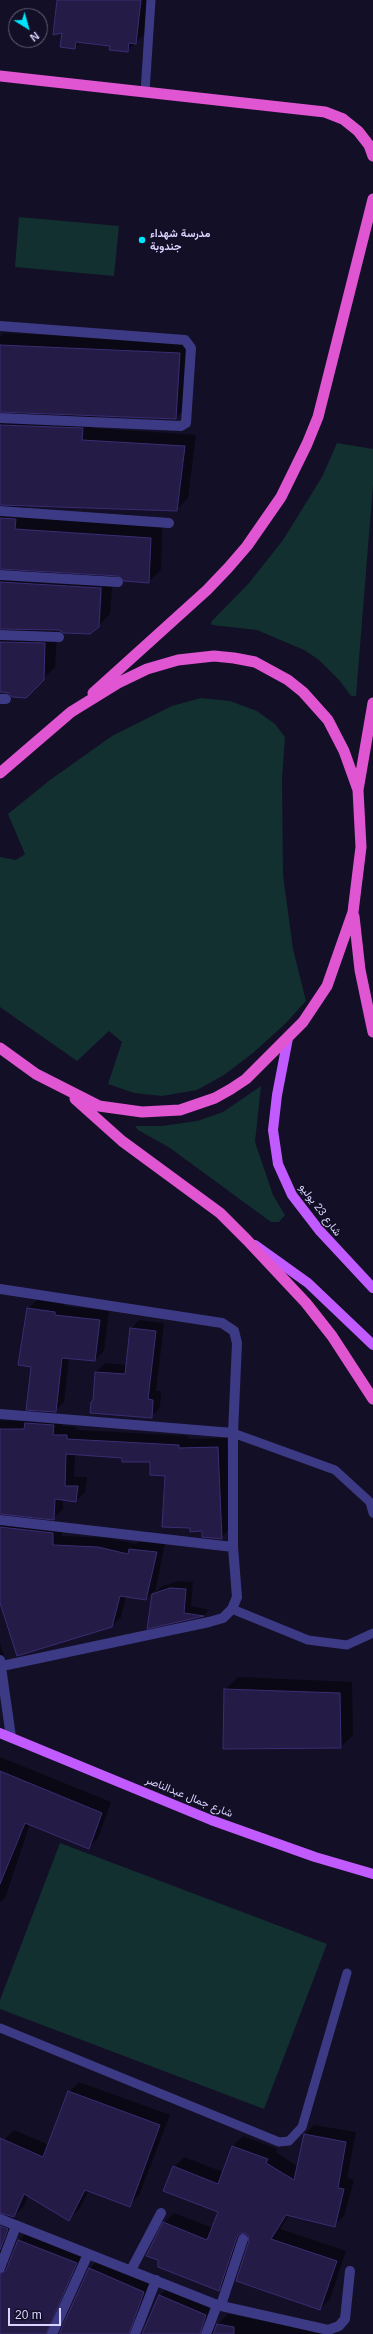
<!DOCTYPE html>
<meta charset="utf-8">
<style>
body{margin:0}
#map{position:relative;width:373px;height:2334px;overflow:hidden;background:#130f26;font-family:Arial,sans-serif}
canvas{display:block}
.north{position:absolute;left:8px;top:8px;width:40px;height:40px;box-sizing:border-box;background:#130f26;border:1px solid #625e7d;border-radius:50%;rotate:143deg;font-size:11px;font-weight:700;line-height:16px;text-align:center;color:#d9d4ff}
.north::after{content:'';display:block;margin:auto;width:14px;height:18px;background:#00e5ff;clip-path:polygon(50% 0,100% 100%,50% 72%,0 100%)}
.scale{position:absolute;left:8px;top:2308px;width:53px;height:18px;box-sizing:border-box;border:2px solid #d9d4ff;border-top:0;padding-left:5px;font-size:12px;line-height:14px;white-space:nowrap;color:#d9d4ff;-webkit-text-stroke:3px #130f26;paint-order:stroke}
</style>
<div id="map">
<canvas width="373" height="2334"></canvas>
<div class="north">N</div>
<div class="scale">20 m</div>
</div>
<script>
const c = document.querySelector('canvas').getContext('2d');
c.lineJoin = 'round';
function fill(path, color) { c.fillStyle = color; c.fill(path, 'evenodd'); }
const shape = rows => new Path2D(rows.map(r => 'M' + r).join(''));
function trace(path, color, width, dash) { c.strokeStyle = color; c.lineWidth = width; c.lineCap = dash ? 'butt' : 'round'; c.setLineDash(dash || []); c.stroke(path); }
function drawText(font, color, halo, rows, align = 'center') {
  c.font = font + ' Arial,Vazirmatn,sans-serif'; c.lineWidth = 3; c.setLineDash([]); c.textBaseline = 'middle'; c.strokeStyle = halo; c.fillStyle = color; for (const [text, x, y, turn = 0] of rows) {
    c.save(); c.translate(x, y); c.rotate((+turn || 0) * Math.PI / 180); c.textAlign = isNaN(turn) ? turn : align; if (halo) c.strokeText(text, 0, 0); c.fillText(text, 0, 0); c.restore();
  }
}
const green = shape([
 [19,217,119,226,114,276,15,267],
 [337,443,373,449,373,485,356,696,351,696,340,681,318,659,304,650,257,630,212,625,211,622,249,583,283,540,322,477],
 [201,698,230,701,257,711,275,724,285,737,282,779,283,875,293,949,306,1001,285,1024,253,1053,224,1075,197,1090,162,1096,134,1093,108,1084,122,1042,109,1031,77,1061,0,1007,0,857,16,860,25,854,8,814,50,780,112,736,172,706],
 [261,1086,255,1142,273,1195,285,1215,279,1222,271,1222,170,1148,138,1130,135,1126,162,1126,197,1121,223,1112],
 [60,1843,327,1944,264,2109,0,2009,0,2000]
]);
const shadow = shape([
 [58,0,152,0,148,30,127,51,111,45,81,41,75,48,63,32],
 [4,333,191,341,188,406,176,418,95,415,94,428,196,435,188,498,176,510,19,504,28,507,27,517,162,527,161,570,148,582,113,574,110,614,98,626,57,629,55,667,25,697,12,696,6,691,0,692,0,337],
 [101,582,103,583,100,622,98,622],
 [38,1299,64,1303,64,1306,109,1311,104,1351,95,1360,69,1358,64,1402,55,1411,32,1366,28,1309],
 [139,1320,164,1323,156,1391,161,1391,160,1408,151,1416,94,1399,96,1372,105,1363,127,1365,131,1329],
 [63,1416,62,1426,76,1427,76,1430,188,1436,188,1439,227,1438,230,1528,221,1538,191,1527,166,1475,152,1462,123,1457,75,1454,74,1477,87,1477,85,1492,76,1501,63,1499,63,1509,53,1519,2,1513,9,1518,62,1524,62,1536,108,1538,136,1544,140,1541,165,1543,155,1593,161,1587,178,1581,193,1582,191,1606,209,1610,203,1616,148,1627,154,1591,146,1599,126,1596,121,1617,111,1627,0,1599,0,1421,28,1420],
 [0,1644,4,1655,8,1682,0,1692],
 [238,1677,352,1682,353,1735,341,1747,225,1690],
 [0,1757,111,1802,98,1838,88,1848,30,1824,5,1898,0,1902],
 [79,2082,170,2115,139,2195,129,2205,89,2190,79,2209,69,2219,28,2195,24,2206,13,2217,17,2219,3,2256,7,2264,9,2264,18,2241,28,2231,86,2253,48,2334,0,2334,0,2149,4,2140,14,2130,49,2145,69,2092],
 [314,2125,356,2132,347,2178,354,2180,344,2216,334,2226,289,2215,280,2229,346,2251,330,2299,320,2309,250,2241,249,2234,245,2231,229,2280,219,2289,164,2223,174,2213,213,2228,219,2212,174,2167,184,2157,223,2172,233,2146,243,2136,277,2149,276,2152,298,2167,304,2135],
 [100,2258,154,2282,139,2328,143,2331,159,2296,169,2286,216,2305,209,2324,215,2331,218,2324,228,2314,333,2334,60,2334,90,2268]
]);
const building = shape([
 [57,0,141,0,136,44,129,43,128,52,109,50,110,46,76,42,75,49,60,47,62,33,53,35,57,0],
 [0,345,180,353,176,419,0,412,0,345],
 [0,425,83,428,82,440,185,446,177,511,0,505,0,425],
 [0,518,16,519,15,529,151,538,149,583,124,581,118,576,0,569,0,518],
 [0,582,101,588,99,627,90,634,64,633,59,630,0,629,0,582],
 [0,642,45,643,44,680,26,698,12,697,9,693,0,692,0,642],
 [27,1308,55,1312,55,1315,100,1320,95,1361,62,1358,56,1412,26,1410,31,1367,18,1365,27,1308],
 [130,1328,156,1331,148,1399,153,1400,152,1418,90,1413,91,1402,93,1400,95,1372,125,1374,130,1328],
 [25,1423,54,1425,53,1435,67,1435,67,1439,179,1445,179,1448,218,1447,222,1539,202,1537,202,1531,190,1532,190,1528,162,1527,165,1476,150,1475,150,1462,122,1462,122,1458,66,1454,65,1486,78,1486,76,1502,55,1499,54,1520,0,1514,0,1429,24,1429,25,1423],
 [0,1527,53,1533,53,1545,98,1547,128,1554,129,1549,157,1552,146,1600,120,1596,112,1627,17,1656,0,1603,0,1527],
 [170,1588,186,1589,184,1613,204,1616,147,1629,152,1594,170,1588],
 [224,1689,340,1693,341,1748,223,1749,224,1689],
 [0,1771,102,1813,89,1849,25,1823,0,1884,0,1771],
 [68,2091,160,2125,130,2207,85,2190,69,2221,24,2194,14,2217,0,2213,0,2138,43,2157,68,2091],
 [304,2134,346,2142,338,2188,344,2189,335,2227,286,2215,271,2239,337,2261,320,2310,236,2281,249,2241,248,2235,245,2233,239,2234,237,2237,219,2291,158,2267,158,2260,146,2256,163,2222,207,2240,218,2212,163,2191,173,2166,218,2184,232,2146,268,2159,266,2163,294,2180,304,2134],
 [0,2226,8,2229,0,2250,0,2226],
 [18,2240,77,2263,46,2334,0,2334,0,2274,6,2270,18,2240],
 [89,2268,144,2292,129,2334,59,2334,89,2268],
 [159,2295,206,2315,200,2334,142,2334,159,2295],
 [217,2324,234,2327,234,2334,213,2334,217,2324]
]);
const service = shape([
 [145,92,151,0],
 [233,1433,335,1470,370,1502,373,1513],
 [232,1609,308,1640,347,1645,373,1633],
 [0,2028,279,2142,289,2141,302,2127,347,1973]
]);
const minor = shape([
 [0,326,185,340,191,348,186,423,181,426,0,418],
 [0,511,169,523],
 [0,575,118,582],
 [0,635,59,637],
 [0,699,6,699],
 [0,1289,222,1323,234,1331,237,1343,233,1433,233,1547,237,1597,232,1609,223,1618,209,1622,2,1666],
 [0,1414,233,1433],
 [0,1520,233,1547],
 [0,1660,11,1737],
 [0,2219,217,2305,328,2330,339,2326,345,2319,350,2271],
 [0,2268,16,2226],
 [131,2270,161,2213],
 [221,2305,243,2239],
 [52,2334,88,2254],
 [135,2334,156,2280],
 [206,2334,217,2305]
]);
const primary = shape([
 [288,1038,277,1095,273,1130,278,1164,292,1195,319,1230,373,1288],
 [255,1245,308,1283,373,1345],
 [0,1733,211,1820,315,1857,373,1874]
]);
const trunk = shape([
 [0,76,325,112,343,119,358,131,369,145,373,156],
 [93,693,207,590,228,568,247,546,281,497,307,444,318,417,373,199],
 [0,773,71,712,118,683,147,669,178,660,214,656,234,658,255,662,288,680,303,692,328,720,344,751,358,790,361,847,353,912,327,986,303,1022,246,1079,231,1089,215,1098,180,1110,142,1112,99,1106,36,1074,0,1048],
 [358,790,373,703],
 [354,916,360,970,373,1032],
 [75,1099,122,1141,220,1213,247,1240,306,1303,332,1336,373,1399]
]);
const markers = [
 [142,240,4,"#00e5ff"]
];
const poiNames = [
 ["مدرسة شهداء",150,234],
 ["جندوبة",150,247]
];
const streetNames = [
 ["شارع 23 يوليو",320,1210,53],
 ["شارع جمال عبدالناصر",189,1797,22]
];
fill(green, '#12302f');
fill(shadow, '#0007');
fill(building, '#241b47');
trace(building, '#3b2d73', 1);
trace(service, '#3d3a85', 9);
trace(minor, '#3d3a85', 10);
trace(primary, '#c25bff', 10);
trace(trunk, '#e055d1', 11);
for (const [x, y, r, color] of markers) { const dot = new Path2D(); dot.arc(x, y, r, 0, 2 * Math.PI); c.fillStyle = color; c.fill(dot); trace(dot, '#130f26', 1.5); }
drawText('bold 11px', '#d9d4ff', '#130f26', poiNames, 'left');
drawText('11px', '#d9d4ff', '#130f26', streetNames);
</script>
